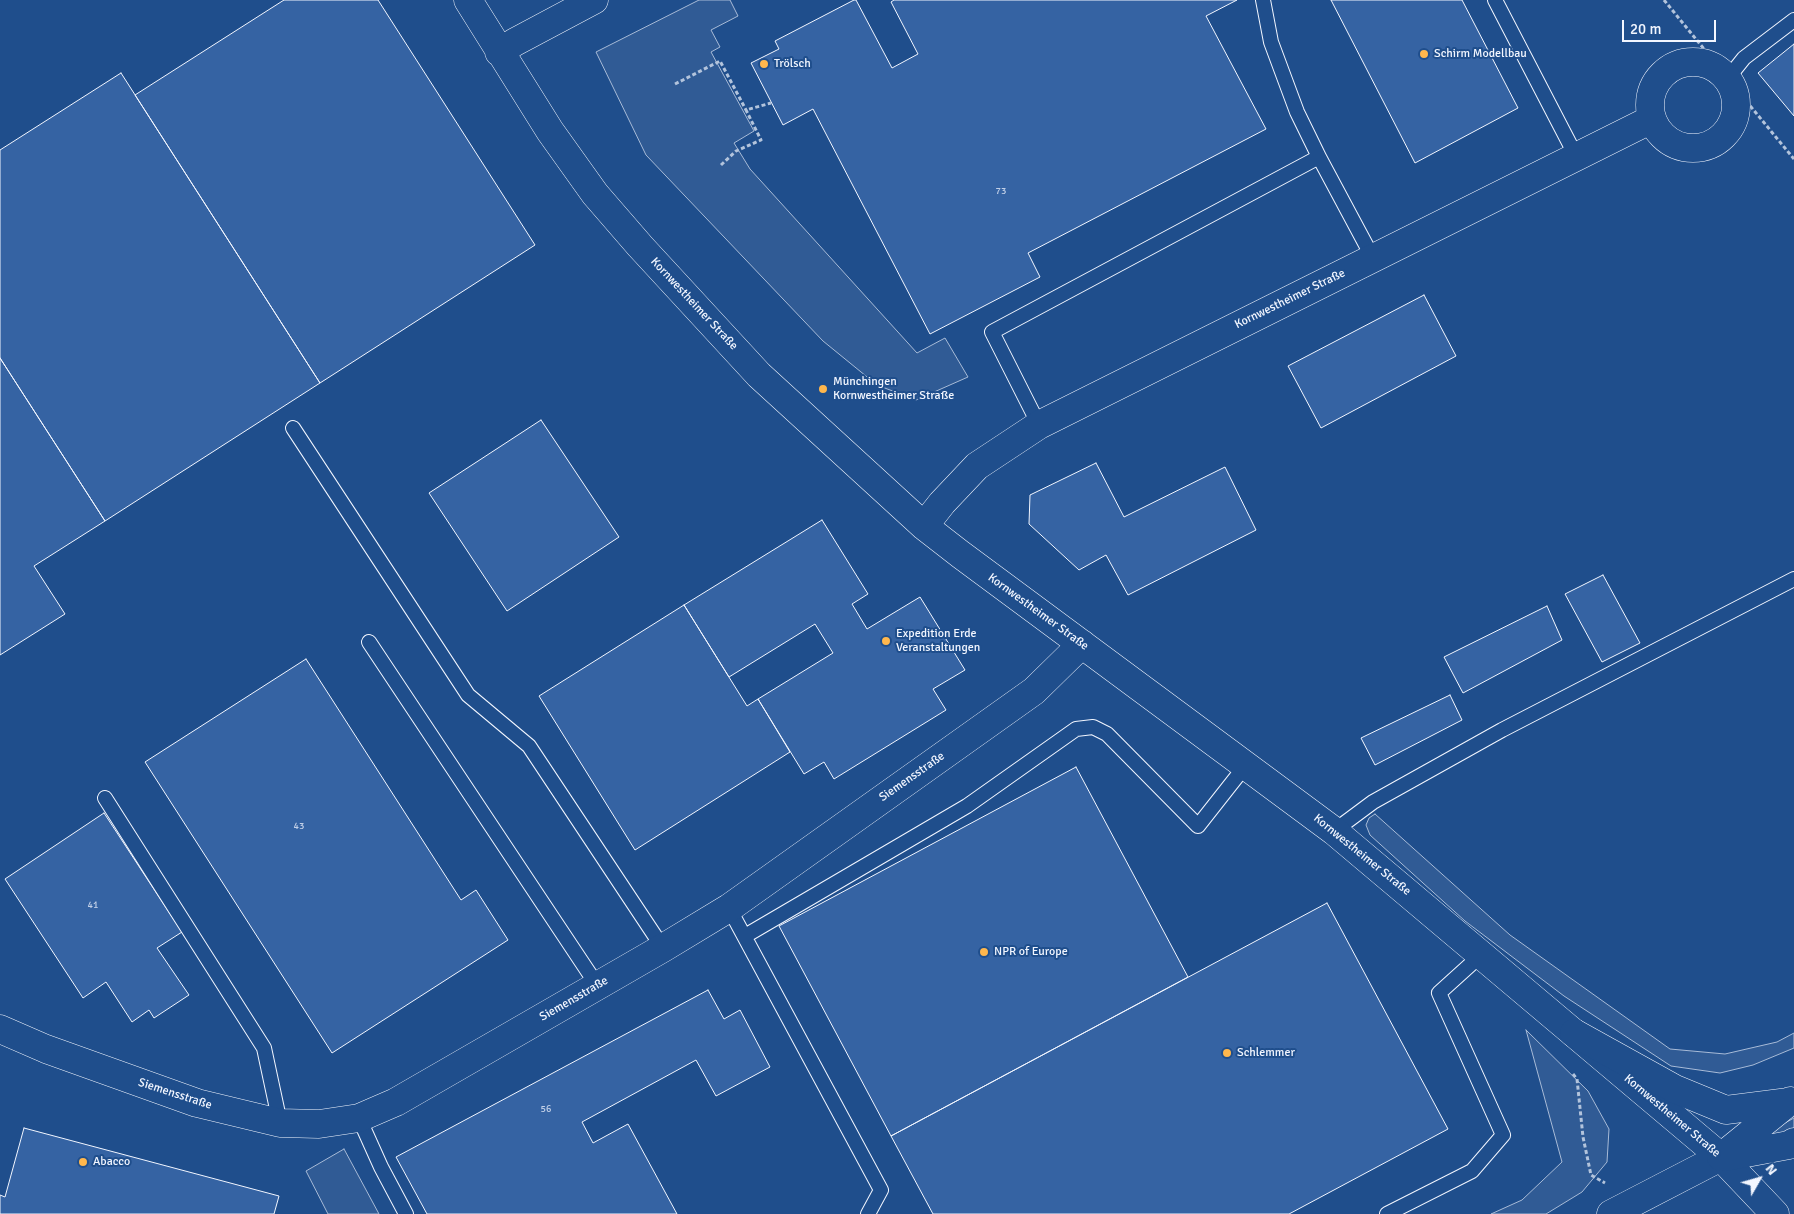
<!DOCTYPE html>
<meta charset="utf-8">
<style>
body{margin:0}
#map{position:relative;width:1794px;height:1214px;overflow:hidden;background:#1f4e8c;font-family:Signika,sans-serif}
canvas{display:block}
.north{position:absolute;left:1734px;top:1154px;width:50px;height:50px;-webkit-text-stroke:4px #1f4e8c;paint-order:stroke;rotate:52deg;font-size:14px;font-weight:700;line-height:20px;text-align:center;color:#f2f6ff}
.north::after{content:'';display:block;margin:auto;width:18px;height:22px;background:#f2f6ff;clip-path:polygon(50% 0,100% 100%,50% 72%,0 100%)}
.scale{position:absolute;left:1622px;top:20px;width:94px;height:22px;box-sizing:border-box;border:2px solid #f2f6ff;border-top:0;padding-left:6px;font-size:15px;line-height:18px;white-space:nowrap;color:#f2f6ff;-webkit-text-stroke:4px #1f4e8c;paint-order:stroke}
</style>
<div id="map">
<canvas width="1794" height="1214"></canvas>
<div class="north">N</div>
<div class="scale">20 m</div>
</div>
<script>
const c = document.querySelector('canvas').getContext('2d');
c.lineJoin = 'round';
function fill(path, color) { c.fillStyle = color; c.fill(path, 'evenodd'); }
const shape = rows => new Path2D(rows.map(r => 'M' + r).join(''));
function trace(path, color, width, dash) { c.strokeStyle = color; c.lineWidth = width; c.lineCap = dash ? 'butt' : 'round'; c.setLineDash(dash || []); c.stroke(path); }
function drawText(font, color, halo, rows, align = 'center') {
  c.font = font + ' Signika,sans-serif'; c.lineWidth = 4; c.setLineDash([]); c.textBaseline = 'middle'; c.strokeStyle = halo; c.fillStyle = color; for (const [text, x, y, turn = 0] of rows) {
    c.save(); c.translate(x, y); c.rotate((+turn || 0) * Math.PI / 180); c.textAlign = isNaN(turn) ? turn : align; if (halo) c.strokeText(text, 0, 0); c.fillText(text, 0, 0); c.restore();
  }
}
const built = shape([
 [699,0,730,0,738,16,711,30,720,47,711,52,754,131,734,143,750,169,917,353,945,338,968,377,916,400,877,385,823,341,646,155,596,52,699,0],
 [1375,814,1510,935,1670,1049,1725,1054,1777,1042,1794,1033,1794,1048,1753,1065,1720,1073,1671,1066,1564,996,1465,921,1370,835,1366,825,1369,818,1375,814],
 [1526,1030,1588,1091,1609,1129,1607,1162,1582,1192,1546,1214,1491,1214,1522,1200,1562,1162,1526,1030],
 [1794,1118,1794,1131,1771,1137,1774,1129,1794,1118],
 [344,1149,379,1214,328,1214,306,1171,344,1149]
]);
const building = shape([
 [284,0,378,0,535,245,320,383,135,95,284,0],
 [854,0,856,0,892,68,918,54,891,2,894,0,1237,0,1206,16,1266,129,1028,253,1040,277,930,334,813,109,783,125,751,63,779,49,775,41,854,0],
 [1331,0,1462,0,1518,108,1415,163,1331,0],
 [1794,44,1794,116,1758,73,1794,44],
 [121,73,320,383,105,521,0,358,0,150,121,73],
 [1424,295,1456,356,1321,428,1288,366,1424,295],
 [0,358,105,521,34,566,65,614,0,655,0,358],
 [541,420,619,537,507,611,429,493,541,420],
 [1096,463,1124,517,1225,467,1256,530,1128,595,1106,555,1079,570,1029,524,1030,495,1096,463],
 [822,520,868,594,852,604,867,629,920,597,965,670,933,689,946,710,834,779,824,762,804,774,758,699,833,653,815,624,729,677,684,605,822,520],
 [1603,575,1640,643,1602,662,1565,594,1603,575],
 [684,605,747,706,758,699,790,752,635,850,539,696,684,605],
 [1547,606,1562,640,1463,693,1444,657,1547,606],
 [306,659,461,900,476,890,508,940,332,1053,145,762,306,659],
 [1450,695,1462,720,1375,765,1361,738,1450,695],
 [1076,767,1188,977,891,1136,779,926,1076,767],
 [104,813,182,932,157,948,189,995,154,1018,149,1010,132,1022,106,982,83,998,5,879,104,813],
 [1327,903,1448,1129,1289,1214,933,1214,891,1136,1327,903],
 [708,990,724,1019,740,1010,770,1067,716,1096,696,1060,582,1122,593,1143,628,1124,677,1214,427,1214,396,1157,708,990],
 [24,1128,279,1196,274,1214,0,1214,0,1195,5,1197,24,1128]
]);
const path = shape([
 [1664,0,1713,60],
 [675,84,720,61,746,110],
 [1742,96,1794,159],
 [721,165,736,151,761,140,746,110,771,103],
 [1573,1074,1577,1079,1583,1137,1591,1175,1605,1183]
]);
const lane = shape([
 [1495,0,1576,156],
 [1728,78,1744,58,1794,20],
 [1319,157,1373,258],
 [1039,425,992,332,1319,157,1297,112,1271,42,1263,0],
 [293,428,468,695,529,746,663,948],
 [369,642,597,985],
 [105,798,264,1048,280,1123],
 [1334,831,1373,802,1502,730,1794,579],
 [729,908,881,1190,868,1214],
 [745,936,967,806,1076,729,1093,727,1107,734,1198,826,1246,765],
 [359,1118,381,1167,406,1214],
 [1387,1214,1472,1171,1503,1135,1439,993,1481,955]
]);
const street = shape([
 [468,0,550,131,595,194,640,246,759,375,806,418,924,526,960,554,1334,831,1721,1157],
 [499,52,515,42,594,0],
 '1650 105a43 43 0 1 1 86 0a43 43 0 1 1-86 0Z',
 [924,526,942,503,977,466,1039,425,1652,119],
 [0,1029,46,1049,197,1103,280,1123,319,1124,359,1118,396,1102,663,948,729,908,1034,691,1082,644]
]);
const secondary = shape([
 [1611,1214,1721,1157,1775,1214]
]);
const highway = shape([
 [1574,1033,1675,1089,1726,1110,1789,1102],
 [1721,1157,1790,1101],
 [1725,1157,1789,1145,1794,1142]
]);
const markers = [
 [1424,54,5,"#ffb74d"],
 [764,64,5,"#ffb74d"],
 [823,389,5,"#ffb74d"],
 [886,641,5,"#ffb74d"],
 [984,952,5,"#ffb74d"],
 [1227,1053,5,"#ffb74d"],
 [83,1162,5,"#ffb74d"]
];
const numberNames = [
 ["73",1001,191],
 ["43",299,826],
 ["41",93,905],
 ["56",546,1109]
];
const poiNames = [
 ["Schirm Modellbau",1434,54],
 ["Trölsch",774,64],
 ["Münchingen",833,382],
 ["Kornwestheimer Straße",833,396],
 ["Expedition Erde",896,634],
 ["Veranstaltungen",896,648],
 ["NPR of Europe",994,952],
 ["Schlemmer",1237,1053],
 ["Abacco",93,1162]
];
const streetNames = [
 ["Kornwestheimer Straße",1290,299,-26],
 ["Kornwestheimer Straße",694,304,47],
 ["Kornwestheimer Straße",1038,612,36],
 ["Siemensstraße",912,777,-35],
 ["Kornwestheimer Straße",1362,855,39],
 ["Siemensstraße",574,999,-30],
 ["Siemensstraße",175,1094,18],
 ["Kornwestheimer Straße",1672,1116,40]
];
fill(built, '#305b95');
trace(built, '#a8bbd7', 1);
fill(building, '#3563a3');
trace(building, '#f2f6ff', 1);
trace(lane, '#f2f6ff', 16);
trace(street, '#f2f6ff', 29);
trace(secondary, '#f2f6ff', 29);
trace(highway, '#f2f6ff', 29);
trace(path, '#b3c4dc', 3, [4, 2.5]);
trace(lane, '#1f4e8c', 14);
trace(street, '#1f4e8c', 28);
trace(secondary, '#1f4e8c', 28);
trace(highway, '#1f4e8c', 28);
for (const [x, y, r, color] of markers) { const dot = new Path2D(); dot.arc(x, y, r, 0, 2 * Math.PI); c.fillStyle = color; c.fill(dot); trace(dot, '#1f4e8c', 2); }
drawText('10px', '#c3d1e8', null, numberNames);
drawText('12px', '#f2f6ff', '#1f4e8c', poiNames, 'left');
drawText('12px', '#f2f6ff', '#1f4e8c', streetNames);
</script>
